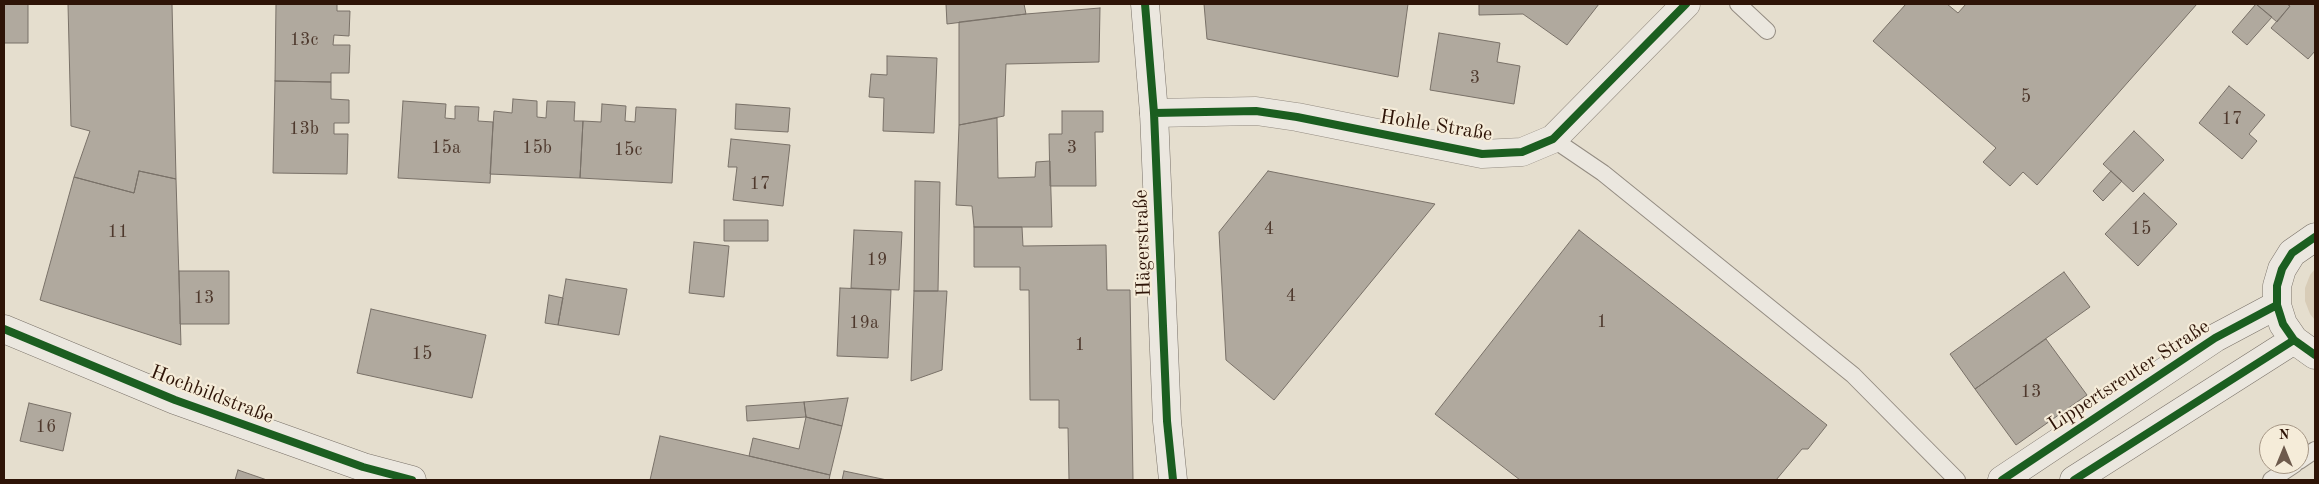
<!DOCTYPE html>
<meta charset="utf-8">
<style>
body{margin:0}
#map{position:relative;width:2319px;height:484px;overflow:hidden;background:#e5dece;font-family:"Old Standard TT",serif}
canvas{display:block}
.frame{position:absolute;inset:0;border:5px solid #2e1407;pointer-events:none}
.north{position:absolute;left:2259px;top:424px;width:50px;height:50px;box-sizing:border-box;background:#f5ecd9;border:1px solid #a59685;border-radius:50%;rotate:0deg;font-size:14px;font-weight:700;line-height:20px;text-align:center;color:#2e1407}
.north::after{content:'';display:block;margin:auto;width:18px;height:22px;background:#6e5b4d;clip-path:polygon(50% 0,100% 100%,50% 72%,0 100%)}
</style>
<div id="map">
<canvas width="2319" height="484"></canvas>
<div class="frame"></div>
<div class="north">N</div>
</div>
<script>
const c = document.querySelector('canvas').getContext('2d');
c.lineJoin = 'round';
function fill(path, color) { c.fillStyle = color; c.fill(path, 'evenodd'); }
const shape = rows => new Path2D(rows.map(r => 'M' + r).join(''));
function trace(path, color, width, dash) { c.strokeStyle = color; c.lineWidth = width; c.lineCap = dash ? 'butt' : 'round'; c.setLineDash(dash || []); c.stroke(path); }
function drawText(font, color, halo, rows, align = 'center') {
  c.font = font + ' "Old Standard TT",serif'; c.lineWidth = 4.5; c.setLineDash([]); c.textBaseline = 'middle'; c.strokeStyle = halo; c.fillStyle = color; for (const [text, x, y, turn = 0] of rows) {
    c.save(); c.translate(x, y); c.rotate((+turn || 0) * Math.PI / 180); c.textAlign = isNaN(turn) ? turn : align; if (halo) c.strokeText(text, 0, 0); c.fillText(text, 0, 0); c.restore();
  }
}
const green = shape([
 [2315,269,2315,320,2310,314,2305,301,2305,288,2310,275]
]);
const building = shape([
 [4,4,28,4,28,43,4,43,4,4],
 [68,4,172,4,176,179,139,171,134,193,74,177,90,131,71,126,68,4],
 [276,4,337,4,337,11,350,11,349,36,334,35,333,45,350,45,349,73,331,73,331,82,275,81,276,4],
 [946,4,1024,4,1026,14,947,24,946,4],
 [1204,4,1408,4,1398,77,1207,39,1204,4],
 [1479,4,1599,4,1567,45,1523,14,1479,15,1479,4],
 [1906,4,1947,4,1958,13,1966,4,2197,4,2037,185,2023,172,2010,186,1983,162,1996,148,1873,41,1906,4],
 [2256,4,2272,17,2247,45,2232,32,2256,4],
 [2256,4,2287,4,2290,6,2277,22,2256,4],
 [2287,4,2315,4,2315,51,2308,59,2271,28,2290,6,2287,4],
 [1100,8,1099,62,1006,64,1004,116,959,125,959,22,1026,14,1100,8],
 [1439,33,1500,43,1497,62,1520,66,1514,104,1430,90,1439,33],
 [887,56,937,58,934,133,883,131,884,98,869,97,871,74,887,75,887,56],
 [275,81,331,82,331,99,349,100,349,123,334,123,334,134,348,134,347,174,273,173,275,81],
 [2229,86,2265,115,2249,134,2257,141,2242,159,2199,123,2229,86],
 [513,99,537,101,537,117,546,118,547,101,575,102,574,121,583,121,580,178,490,174,494,111,512,113,513,99],
 [403,101,446,104,445,118,455,119,455,106,479,107,478,121,493,122,490,183,398,178,403,101],
 [602,104,626,106,625,121,635,122,636,107,676,109,672,183,580,178,583,121,601,122,602,104],
 [736,104,790,108,788,132,735,129,736,104],
 [1062,111,1103,111,1103,132,1095,132,1096,186,1050,186,1049,134,1062,134,1062,111],
 [997,118,998,178,1035,177,1036,162,1050,161,1052,227,974,227,972,206,956,205,959,125,997,118],
 [2134,131,2164,160,2133,192,2103,164,2134,131],
 [731,139,790,145,783,206,733,200,737,167,728,167,731,139],
 [139,171,176,179,181,345,40,300,74,177,134,193,139,171],
 [1268,171,1435,204,1274,400,1226,360,1219,232,1268,171],
 [2111,171,2122,181,2103,201,2093,191,2111,171],
 [915,181,940,182,938,291,914,291,915,181],
 [2144,193,2177,224,2138,266,2105,234,2144,193],
 [724,220,768,220,768,241,724,241,724,220],
 [974,227,1022,227,1023,246,1106,245,1107,290,1130,290,1133,480,1069,480,1068,428,1059,428,1059,400,1030,400,1029,290,1020,290,1020,267,974,267,974,227],
 [854,230,902,232,899,290,851,288,854,230],
 [1579,230,1827,425,1808,449,1802,449,1776,480,1520,480,1435,414,1579,230],
 [694,242,729,246,724,297,689,293,694,242],
 [179,271,229,271,229,324,180,324,179,271],
 [2064,272,2090,307,1975,389,1950,354,2064,272],
 [566,279,627,289,619,335,558,325,566,279],
 [840,288,891,290,888,358,837,356,840,288],
 [914,291,947,291,942,370,911,381,914,291],
 [549,295,563,298,558,325,545,323,549,295],
 [371,309,486,335,472,398,357,373,371,309],
 [2046,339,2087,395,2016,445,1975,389,2046,339],
 [848,398,842,426,806,417,804,402,848,398],
 [804,402,806,417,747,421,746,406,804,402],
 [29,403,71,413,63,451,20,441,29,403],
 [806,417,842,426,830,475,749,456,753,438,799,449,806,417],
 [660,436,749,456,830,475,829,480,650,480,660,436],
 [238,470,267,480,235,480,238,470],
 [844,471,887,480,842,480,844,471]
]);
const lane = shape([
 [1738,4,1767,31],
 [1553,139,1603,173,1853,375,1957,480],
 [2299,461,2315,450],
 [2271,480,2295,464]
]);
const street = shape([
 [1154,113,1256,111,1297,117,1482,154,1522,152,1553,139,1686,4]
]);
const secondary = shape([
 [1145,4,1154,113,1167,421,1173,480],
 [2315,237,2292,253,2282,269,2277,286,2277,305,2283,324,2294,340,2315,355],
 [4,329,175,400,363,467,412,480],
 [2002,480,2215,338,2277,305],
 [2074,480,2294,340]
]);
const cycleway = shape([
 [1145,4,1154,113,1167,421,1173,480],
 [1154,113,1256,111,1297,117,1482,154,1522,152,1553,139,1686,4],
 [2315,237,2292,253,2282,269,2277,286,2277,305,2283,324,2294,340,2315,355],
 [4,329,175,400,363,467,412,480],
 [2002,480,2215,338,2277,305],
 [2074,480,2294,340]
]);
const numberNames = [
 ["13c",304,40],
 ["3",1475,78],
 ["5",2026,97],
 ["17",2232,119],
 ["13b",304,129],
 ["15a",446,148],
 ["15b",537,148],
 ["3",1072,148],
 ["15c",628,150],
 ["17",760,184],
 ["4",1269,229],
 ["15",2141,229],
 ["11",118,232],
 ["19",877,260],
 ["4",1291,296],
 ["13",204,298],
 ["1",1602,322],
 ["19a",864,323],
 ["1",1080,345],
 ["15",422,354],
 ["13",2031,392],
 ["16",46,427]
];
const streetNames = [
 ["Hohle Straße",1436,126,9],
 ["Hägerstraße",1143,243,-92],
 ["Lippertsreuter Straße",2129,376,-33],
 ["Hochbildstraße",212,395,21]
];
fill(green, '#d8ccb7');
fill(building, '#b0a99e');
trace(building, '#797168', 1);
trace(lane, '#948c82', 18);
trace(street, '#948c82', 29);
trace(secondary, '#797168', 29);
trace(lane, '#ebe7df', 16);
trace(street, '#ebe7df', 28);
trace(secondary, '#ebe7df', 28);
trace(cycleway, '#1b5e20', 8);
drawText('18px', '#4e392d', null, numberNames);
drawText('20px', '#2e1407', '#f5ecd9', streetNames);
</script>
